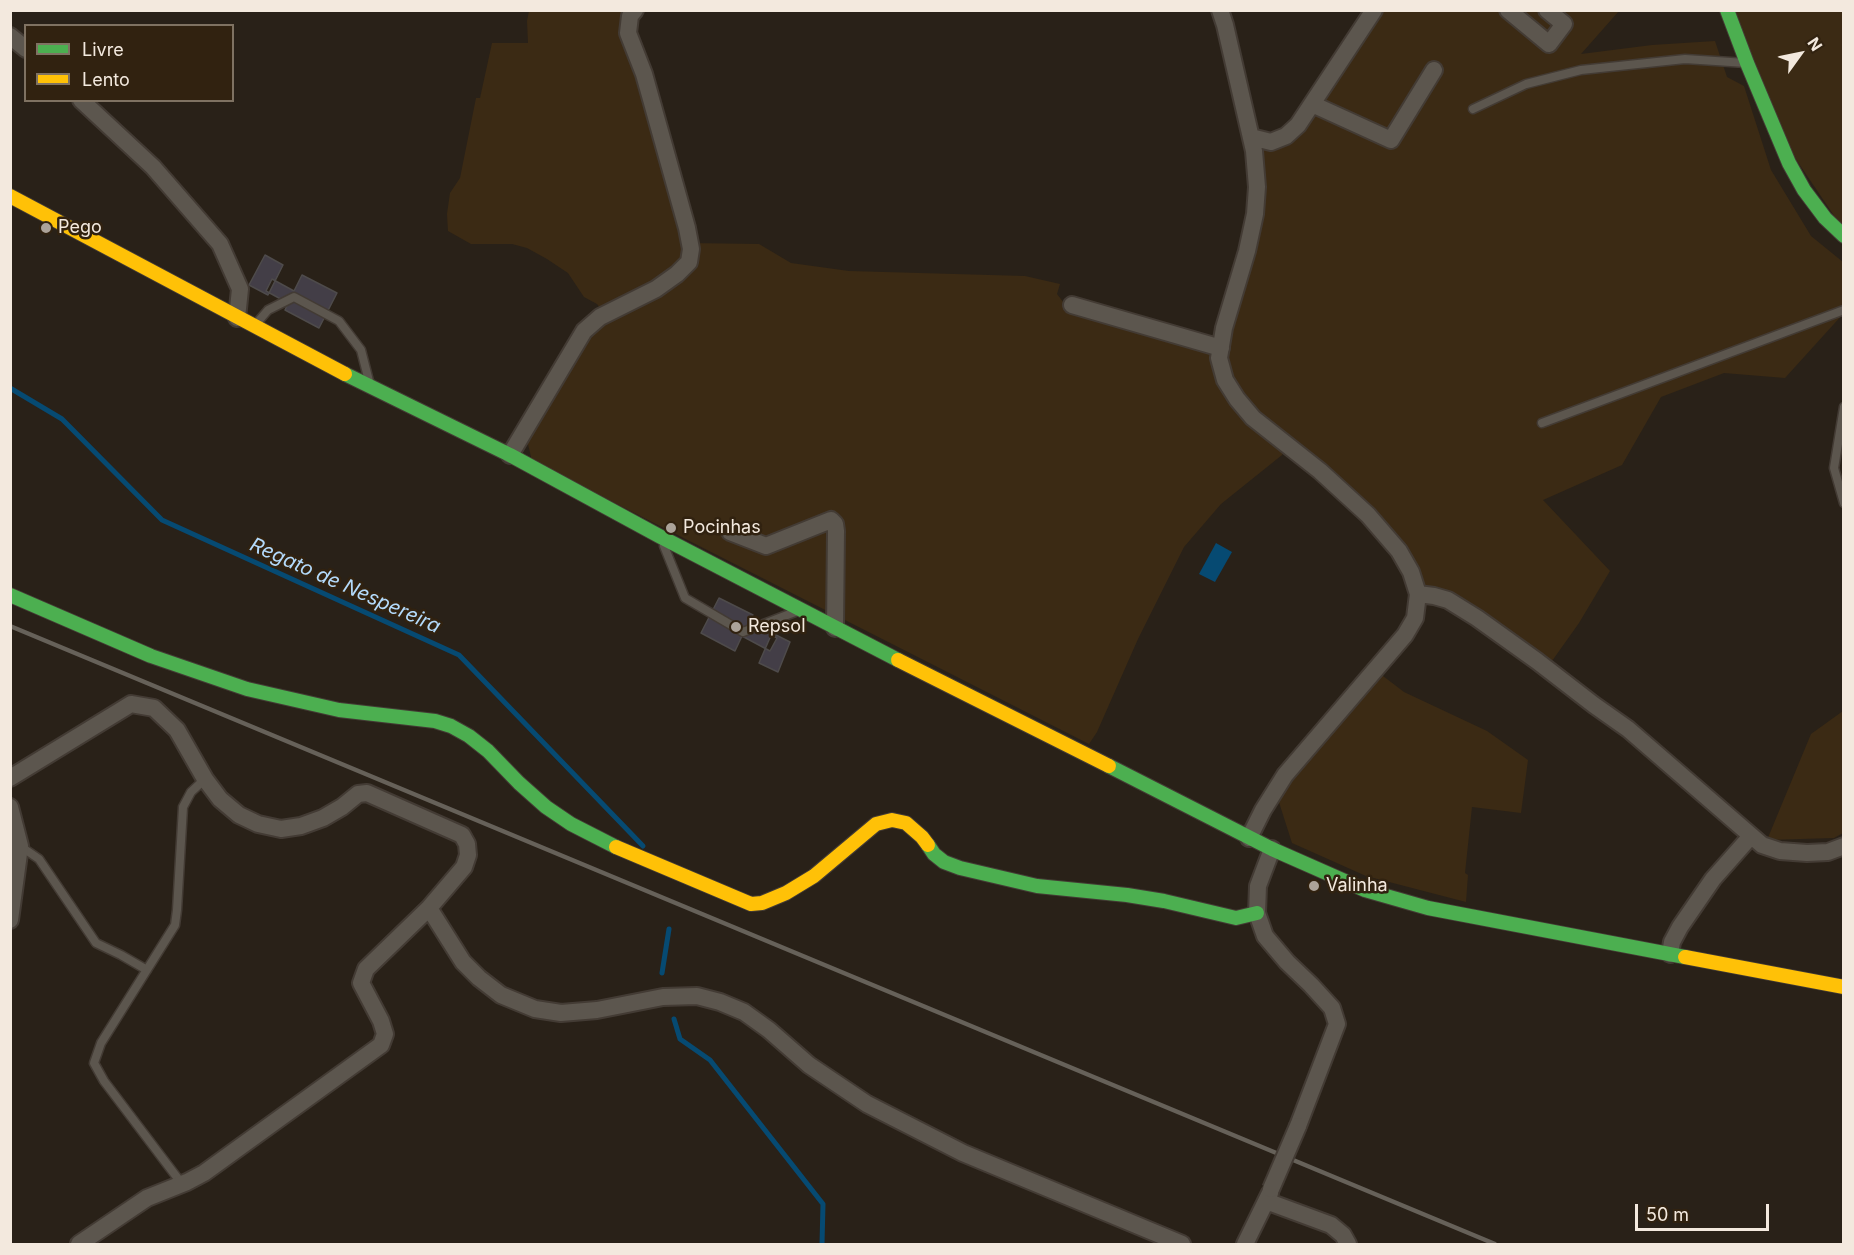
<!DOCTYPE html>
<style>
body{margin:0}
#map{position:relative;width:1854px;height:1255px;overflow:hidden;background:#292118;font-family:Inter,sans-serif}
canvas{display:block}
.frame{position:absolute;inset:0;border:12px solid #f3e9de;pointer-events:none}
.legend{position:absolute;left:24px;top:24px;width:210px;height:78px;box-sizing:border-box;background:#312210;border:2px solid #7f7262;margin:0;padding:8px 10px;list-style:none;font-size:18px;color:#f3e9de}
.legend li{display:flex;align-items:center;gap:12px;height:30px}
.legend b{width:30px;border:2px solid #7f7262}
.north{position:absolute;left:1770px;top:24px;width:60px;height:60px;-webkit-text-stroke:4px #312210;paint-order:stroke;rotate:57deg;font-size:16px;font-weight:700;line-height:24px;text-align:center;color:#f3e9de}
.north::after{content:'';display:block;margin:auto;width:21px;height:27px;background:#f3e9de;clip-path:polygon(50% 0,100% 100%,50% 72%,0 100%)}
.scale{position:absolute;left:1635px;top:1204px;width:134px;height:27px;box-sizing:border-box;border:3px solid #f3e9de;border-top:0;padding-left:8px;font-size:18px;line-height:21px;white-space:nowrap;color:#f3e9de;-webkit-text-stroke:4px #312210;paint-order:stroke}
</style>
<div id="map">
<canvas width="1854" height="1255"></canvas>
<div class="frame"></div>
<ul class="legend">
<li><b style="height:8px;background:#4caf50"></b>Livre</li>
<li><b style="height:8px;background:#ffc107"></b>Lento</li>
</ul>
<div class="north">N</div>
<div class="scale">50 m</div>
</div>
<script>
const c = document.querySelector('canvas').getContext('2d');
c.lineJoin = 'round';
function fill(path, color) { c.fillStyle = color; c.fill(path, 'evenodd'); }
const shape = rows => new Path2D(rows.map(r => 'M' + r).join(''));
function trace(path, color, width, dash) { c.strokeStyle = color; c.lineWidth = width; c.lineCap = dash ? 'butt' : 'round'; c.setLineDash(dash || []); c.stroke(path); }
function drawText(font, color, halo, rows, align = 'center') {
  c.font = font + ' Inter,sans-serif'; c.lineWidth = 5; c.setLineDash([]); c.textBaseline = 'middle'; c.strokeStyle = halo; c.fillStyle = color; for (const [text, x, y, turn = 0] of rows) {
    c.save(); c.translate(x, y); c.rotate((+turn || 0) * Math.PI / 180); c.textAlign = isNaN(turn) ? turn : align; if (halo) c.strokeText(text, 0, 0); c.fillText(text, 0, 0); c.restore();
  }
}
const built = shape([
 [529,11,629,11,686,243,759,244,791,263,849,271,1025,276,1060,284,1057,294,1070,311,1219,347,1258,210,1253,146,1283,142,1376,11,1619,11,1581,54,1652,45,1715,41,1727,77,1744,86,1771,170,1811,236,1843,262,1843,314,1785,378,1724,373,1661,397,1622,465,1543,500,1610,571,1579,623,1552,661,1538,670,1426,589,1368,521,1289,445,1282,455,1221,504,1184,547,1138,639,1097,732,1089,744,532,461,527,440,582,336,607,317,597,304,584,297,568,273,547,259,527,248,512,244,471,244,448,231,447,214,450,193,460,178,476,98,480,98,492,43,528,43,527,21],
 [1735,11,1843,11,1843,229,1785,143],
 [1380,668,1383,676,1404,692,1487,731,1528,760,1521,813,1472,807,1465,873,1468,875,1466,902,1366,876,1292,843,1277,796],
 [1843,711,1843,833,1834,838,1767,840,1811,734]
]);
const water = shape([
 [1216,543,1232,552,1215,582,1199,574]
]);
const stream = shape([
 [10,388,62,419,162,520,459,655,643,846],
 [662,973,669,929],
 [674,1019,680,1039,710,1060,823,1204,822,1244]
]);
const building = shape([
 [265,255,283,265,268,295,249,285,265,255],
 [302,275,337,293,319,328,285,310,288,303,266,291,272,279,294,291,302,275],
 [719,598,753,615,749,622,777,638,770,651,742,636,735,651,701,633,719,598],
 [772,633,790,642,778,672,759,663,772,633]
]);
const lane = shape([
 [1473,109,1526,84,1581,70,1685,59,1746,63],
 [256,324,268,310,294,297,339,321,361,350,369,381],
 [1844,407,1834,468,1844,503],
 [1542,423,1844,310],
 [664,546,685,598,743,632,795,612],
 [20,846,39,859,96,943,121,955,147,970],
 [182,1184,104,1081,94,1063,101,1043,175,925,177,910,183,807,191,792,205,779]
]);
const street = shape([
 [1220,10,1225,25,1254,151,1257,187,1255,214,1247,251,1224,328,1219,358,1225,380,1237,399,1253,418,1320,471,1368,515,1399,551,1411,572,1418,594,1415,618,1405,635,1285,775,1263,810,1249,838],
 [1508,10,1549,44,1564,24,1547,10],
 [10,36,26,49],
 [81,100,153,167,220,244,240,289,237,318],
 [1312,104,1391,140,1434,70],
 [1251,137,1271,142,1286,136,1298,125,1374,10],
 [1072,305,1221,348],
 [510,455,584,331,600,317,656,289,677,274,689,262,691,249,687,228,644,74,628,33,630,16,635,10],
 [730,532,766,546,831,520,835,524,836,531,835,628],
 [1418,594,1434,596,1448,600,1477,618,1537,661,1594,705,1628,729,1762,845,1780,851,1807,853,1828,852,1844,846],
 [10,778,131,704,154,708,177,730,205,779,220,799,239,815,258,824,281,829,301,826,323,818,342,807,358,794,367,793,462,835,467,844,468,855,464,867,429,908,366,969,361,983,381,1021,385,1034,381,1045,204,1173,187,1182,147,1198,79,1244],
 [10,807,20,846,10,920],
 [1272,849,1258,886,1257,913,1265,936,1287,962,1311,985,1332,1008,1337,1024,1298,1126],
 [429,908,463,962,479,978,501,995,535,1009,561,1013,597,1010,663,997,697,996,720,1002,744,1012,769,1030,809,1065,867,1104,963,1153,1182,1244],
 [1670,954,1672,942,1680,927,1713,879,1751,836],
 [1266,1201,1331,1225,1343,1235,1348,1244],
 [1245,1244,1270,1193]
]);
const fast = shape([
 [1727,10,1747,63,1789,163,1804,190,1825,218,1844,236],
 [345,374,510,455,661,537,898,660],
 [10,595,151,656,247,689,339,710,435,721,451,726,469,736,488,751,519,783,546,807,571,824,616,847],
 [1109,766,1272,849,1365,890,1428,908,1685,957],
 [928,845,934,854,944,862,960,868,1037,886,1127,895,1164,901,1236,918,1257,913]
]);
const slow = shape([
 [10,196,345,374],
 [898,660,1109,766],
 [616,847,751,904,762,903,786,893,814,876,876,824,892,820,906,823,922,837,928,845],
 [1685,957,1844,987]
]);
const rail = shape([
 [10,626,1495,1244]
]);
const streetBridge = shape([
 [1271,1189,1298,1126]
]);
const markers = [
 [46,228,6,"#aca399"],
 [671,528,6,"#aca399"],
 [736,627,6,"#aca399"],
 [1314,886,6,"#aca399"]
];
const poiNames = [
 ["Pego",58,228],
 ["Pocinhas",683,528],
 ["Repsol",748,627],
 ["Valinha",1326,886]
];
const waterNames = [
 ["Regato de Nespereira",345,586,24]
];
fill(built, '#3b2a14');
fill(water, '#064a72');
trace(stream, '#064a72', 5);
fill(building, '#433e47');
trace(building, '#4e4b4b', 1.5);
trace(lane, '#433b34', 11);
trace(street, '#433b34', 20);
trace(fast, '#433b34', 16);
trace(slow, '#433b34', 16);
trace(lane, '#5c564e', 8);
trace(street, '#5c564e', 16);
trace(fast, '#4caf50', 14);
trace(slow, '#ffc107', 14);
trace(rail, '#666159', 4.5);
trace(streetBridge, '#433b34', 20, []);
trace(streetBridge, '#5c564e', 16);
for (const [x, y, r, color] of markers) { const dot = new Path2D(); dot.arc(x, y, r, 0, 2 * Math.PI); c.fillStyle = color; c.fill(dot); trace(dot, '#312210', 2); }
drawText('18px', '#f3e9de', '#312210', poiNames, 'left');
drawText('italic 20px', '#b3dafb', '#312210', waterNames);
</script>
